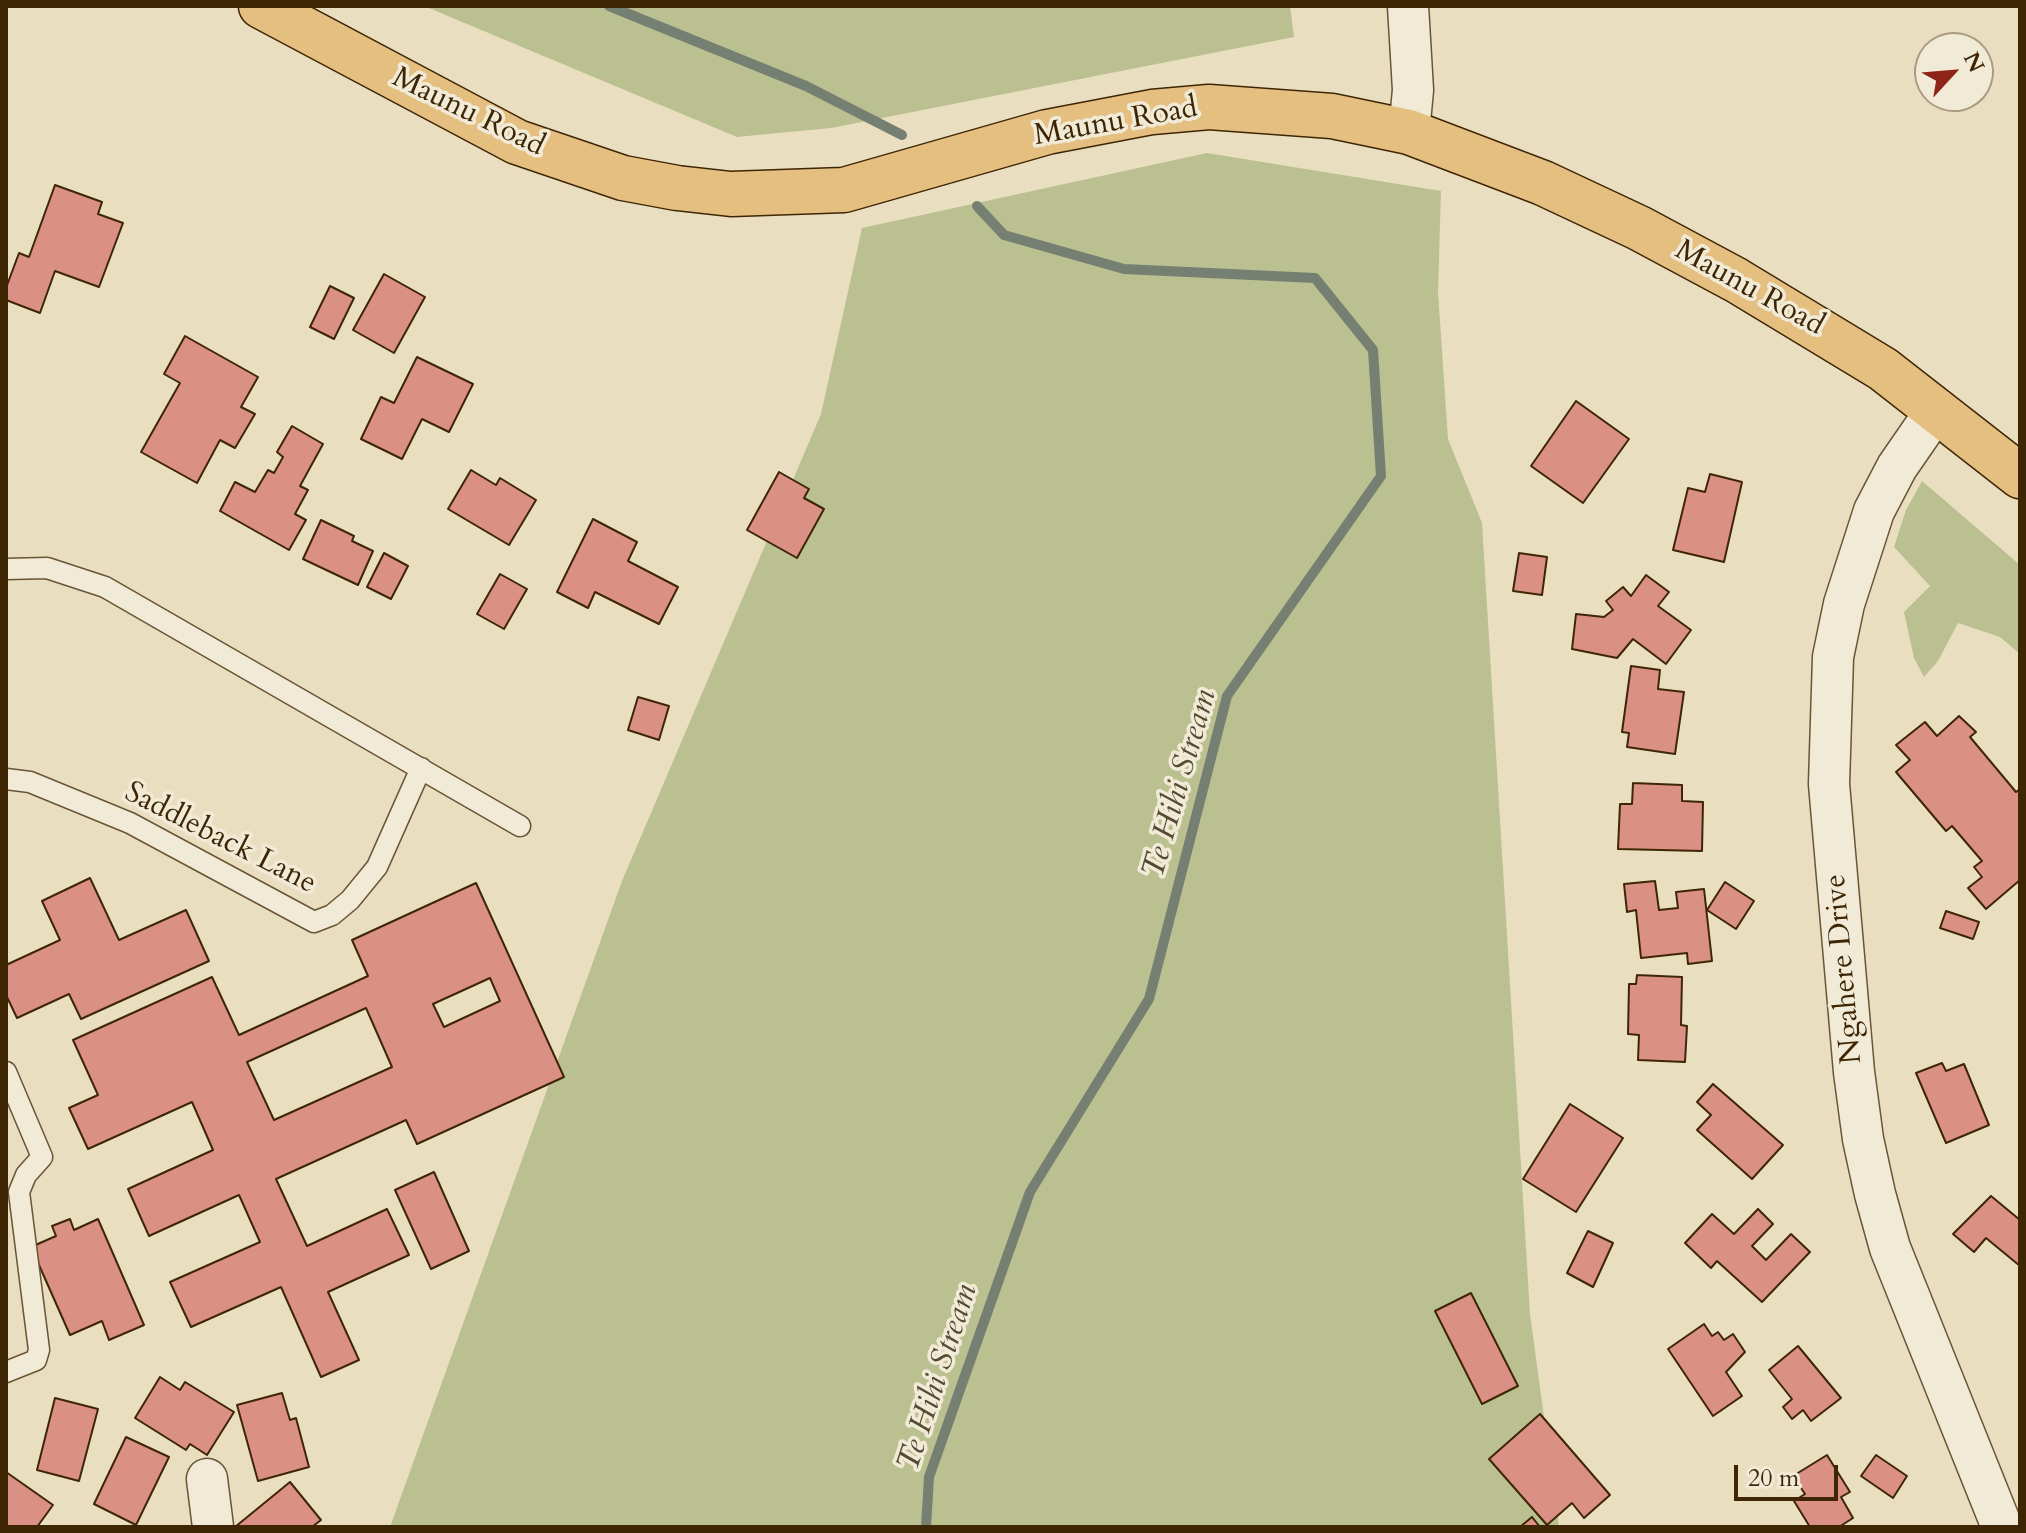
<!DOCTYPE html>
<style>
body{margin:0}
#map{position:relative;width:2026px;height:1533px;overflow:hidden;background:#eadec1;font-family:Cardo,serif}
canvas{display:block}
.frame{position:absolute;inset:0;border:8px solid #3e2605;pointer-events:none}
.north{position:absolute;left:1914px;top:32px;width:80px;height:80px;box-sizing:border-box;background:#f1ead7;border:2px solid #a99c83;border-radius:50%;rotate:64deg;font-size:22px;font-weight:700;line-height:32px;text-align:center;color:#3e2605}
.north::after{content:'';display:block;margin:auto;width:28px;height:36px;background:#8f2418;clip-path:polygon(50% 0,100% 100%,50% 72%,0 100%)}
.scale{position:absolute;left:1734px;top:1465px;width:104px;height:36px;box-sizing:border-box;border:4px solid #3e2605;border-top:0;padding-left:10px;font-size:24px;line-height:28px;white-space:nowrap;color:#3e2605;-webkit-text-stroke:6px #f1ead7;paint-order:stroke}
</style>
<div id="map">
<canvas width="2026" height="1533"></canvas>
<div class="frame"></div>
<div class="north">N</div>
<div class="scale">20 m</div>
</div>
<script>
const c = document.querySelector('canvas').getContext('2d');
c.lineJoin = 'round';
function fill(path, color) { c.fillStyle = color; c.fill(path, 'evenodd'); }
const shape = rows => new Path2D(rows.map(r => 'M' + r).join(''));
function trace(path, color, width, dash) { c.strokeStyle = color; c.lineWidth = width; c.lineCap = dash ? 'butt' : 'round'; c.setLineDash(dash || []); c.stroke(path); }
function drawText(font, color, halo, rows, align = 'center') {
  c.font = font + ' Cardo,serif'; c.lineWidth = 7; c.setLineDash([]); c.textBaseline = 'middle'; c.strokeStyle = halo; c.fillStyle = color; for (const [text, x, y, turn = 0] of rows) {
    c.save(); c.translate(x, y); c.rotate((+turn || 0) * Math.PI / 180); c.textAlign = isNaN(turn) ? turn : align; if (halo) c.strokeText(text, 0, 0); c.fillText(text, 0, 0); c.restore();
  }
}
const green = shape([
 [424,6,1290,6,1294,37,831,128,737,137],
 [1207,153,1441,191,1438,292,1448,439,1482,523,1530,1314,1559,1527,390,1527,622,881,821,414,862,228],
 [1922,481,2020,565,2020,654,2000,637,1958,623,1938,661,1924,677,1914,658,1904,612,1930,586,1894,547,1906,510]
]);
const stream = shape([
 [609,6,806,86,902,135],
 [926,1527,929,1477,1030,1192,1149,999,1227,696,1381,476,1373,350,1315,278,1124,269,1004,235,977,206]
]);
const building = shape([
 [55,185,102,202,98,214,123,223,99,287,55,271,40,313,6,300,6,288,19,253,29,257,55,185],
 [384,274,425,297,394,353,353,330,384,274],
 [330,286,354,298,334,339,310,327,330,286],
 [185,336,258,377,241,407,255,414,235,448,220,440,197,483,141,452,180,383,164,374,185,336],
 [417,357,473,384,449,432,422,419,402,459,361,439,381,397,394,403,417,357],
 [1576,401,1629,439,1583,503,1531,466,1576,401],
 [292,426,323,444,300,486,308,490,295,514,306,520,289,550,220,511,235,482,255,492,268,470,274,473,283,457,277,452,292,426],
 [471,470,496,485,500,478,536,500,509,545,448,509,471,470],
 [779,472,809,489,804,498,824,509,797,558,747,530,779,472],
 [1710,474,1742,482,1724,562,1673,550,1688,488,1705,492,1710,474],
 [593,519,637,542,628,561,678,587,659,624,595,592,588,608,557,592,593,519],
 [321,520,354,536,352,541,373,551,358,585,303,559,321,520],
 [384,553,408,566,391,599,367,587,384,553],
 [1519,553,1547,557,1542,595,1513,591,1519,553],
 [500,574,527,589,504,629,477,614,500,574],
 [1646,575,1669,592,1658,606,1691,630,1666,664,1633,639,1617,658,1572,649,1576,614,1604,617,1613,610,1606,601,1623,587,1631,596,1646,575],
 [1631,666,1660,670,1658,689,1684,692,1675,754,1627,747,1629,733,1622,732,1631,666],
 [638,697,669,706,659,740,628,730,638,697],
 [1959,716,1976,732,1970,737,2016,792,2020,789,2020,880,1986,909,1968,888,1982,877,1974,867,1982,861,1952,826,1946,831,1896,772,1910,760,1896,745,1925,722,1937,736,1959,716],
 [1633,783,1682,785,1682,801,1703,802,1702,851,1618,849,1620,804,1632,804,1633,783],
 [90,878,119,940,186,910,209,961,81,1019,69,994,17,1018,6,995,6,965,60,940,42,901,90,878],
 [1655,881,1659,910,1678,908,1676,892,1704,889,1712,961,1688,964,1687,953,1641,958,1636,910,1627,912,1624,884,1655,881],
 [1725,882,1754,901,1736,929,1707,910,1725,882],
 [476,883,564,1077,417,1144,406,1120,276,1179,307,1246,387,1209,409,1255,328,1292,359,1360,321,1377,281,1287,191,1327,170,1282,260,1242,239,1195,149,1236,128,1189,213,1150,192,1102,88,1149,69,1108,98,1095,73,1040,212,977,239,1035,368,976,352,940,476,883],
 [490,978,500,1001,444,1027,433,1004,490,978],
 [366,1008,392,1067,274,1120,247,1062,366,1008],
 [1946,911,1979,922,1973,939,1940,928,1946,911],
 [1637,975,1682,977,1681,1025,1687,1026,1685,1062,1638,1060,1639,1035,1628,1034,1629,984,1636,984,1637,975],
 [1942,1063,1946,1071,1964,1064,1989,1125,1946,1143,1916,1073,1942,1063],
 [1713,1084,1783,1145,1752,1179,1697,1130,1711,1115,1697,1102,1713,1084],
 [1570,1104,1623,1138,1576,1212,1523,1179,1570,1104],
 [434,1172,469,1251,431,1269,395,1190,434,1172],
 [1991,1196,2020,1220,2020,1266,1986,1238,1974,1252,1953,1234,1991,1196],
 [1758,1209,1773,1224,1752,1246,1766,1260,1791,1234,1810,1252,1762,1302,1717,1261,1711,1268,1685,1243,1712,1214,1734,1234,1758,1209],
 [70,1219,74,1230,98,1219,144,1325,109,1340,102,1321,70,1335,31,1247,56,1236,52,1226,70,1219],
 [1588,1231,1613,1243,1593,1287,1567,1273,1588,1231],
 [1471,1293,1518,1386,1482,1404,1435,1311,1471,1293],
 [1704,1324,1712,1336,1718,1332,1724,1340,1733,1334,1745,1352,1726,1372,1742,1396,1713,1416,1668,1349,1704,1324],
 [1798,1346,1841,1398,1811,1421,1803,1410,1792,1419,1783,1407,1792,1399,1769,1370,1798,1346],
 [160,1377,180,1390,185,1382,234,1412,207,1455,190,1444,186,1450,135,1418,160,1377],
 [282,1393,290,1420,296,1418,309,1467,258,1481,237,1405,282,1393],
 [55,1398,98,1409,79,1481,37,1470,55,1398],
 [1540,1414,1610,1495,1584,1518,1572,1503,1547,1525,1489,1459,1540,1414],
 [126,1437,169,1457,136,1525,94,1504,126,1437],
 [1827,1455,1850,1492,1841,1497,1853,1518,1839,1527,1810,1527,1794,1501,1805,1494,1793,1476,1827,1455],
 [1876,1455,1907,1476,1893,1498,1861,1476,1876,1455],
 [6,1472,53,1505,37,1527,6,1527,6,1472],
 [290,1482,321,1520,312,1527,235,1527,290,1482],
 [1532,1517,1540,1527,1520,1527,1532,1517]
]);
const service = shape([
 [6,569,47,568,105,587,520,826],
 [6,779,30,782,130,823,314,922,332,915,350,900,377,867,421,768],
 [6,1072,42,1157,26,1175,19,1192,39,1350,36,1360,6,1372]
]);
const minor = shape([
 [1408,6,1413,90,1409,132],
 [1937,409,1897,467,1874,511,1844,604,1833,657,1829,784,1854,1072,1863,1139,1875,1194,1890,1248,2002,1527],
 [207,1479,213,1527]
]);
const primary = shape([
 [261,6,517,142,623,178,677,188,731,194,844,190,1047,132,1152,112,1209,107,1332,116,1409,132,1543,183,1639,228,1736,280,1883,369,2020,476]
]);
const streetNames = [
 ["Maunu Road",468,113,26],
 ["Maunu Road",1116,123,-10],
 ["Maunu Road",1749,289,29],
 ["Saddleback Lane",220,839,27],
 ["Ngahere Drive",1845,969,-95]
];
const waterNames = [
 ["Te Hihi Stream",1181,784,-74],
 ["Te Hihi Stream",939,1378,-72]
];
fill(green, '#bbc090');
trace(stream, '#757f72', 10);
fill(building, '#da9084');
trace(building, '#3e2605', 2);
trace(service, '#695434', 23);
trace(minor, '#695434', 43);
trace(primary, '#3e2605', 47);
trace(service, '#f1ead7', 20);
trace(minor, '#f1ead7', 40);
trace(primary, '#e5bf80', 44);
drawText('30px', '#3e2605', '#f1ead7', streetNames);
drawText('italic 32px', '#554b32', '#f1ead7', waterNames);
</script>
